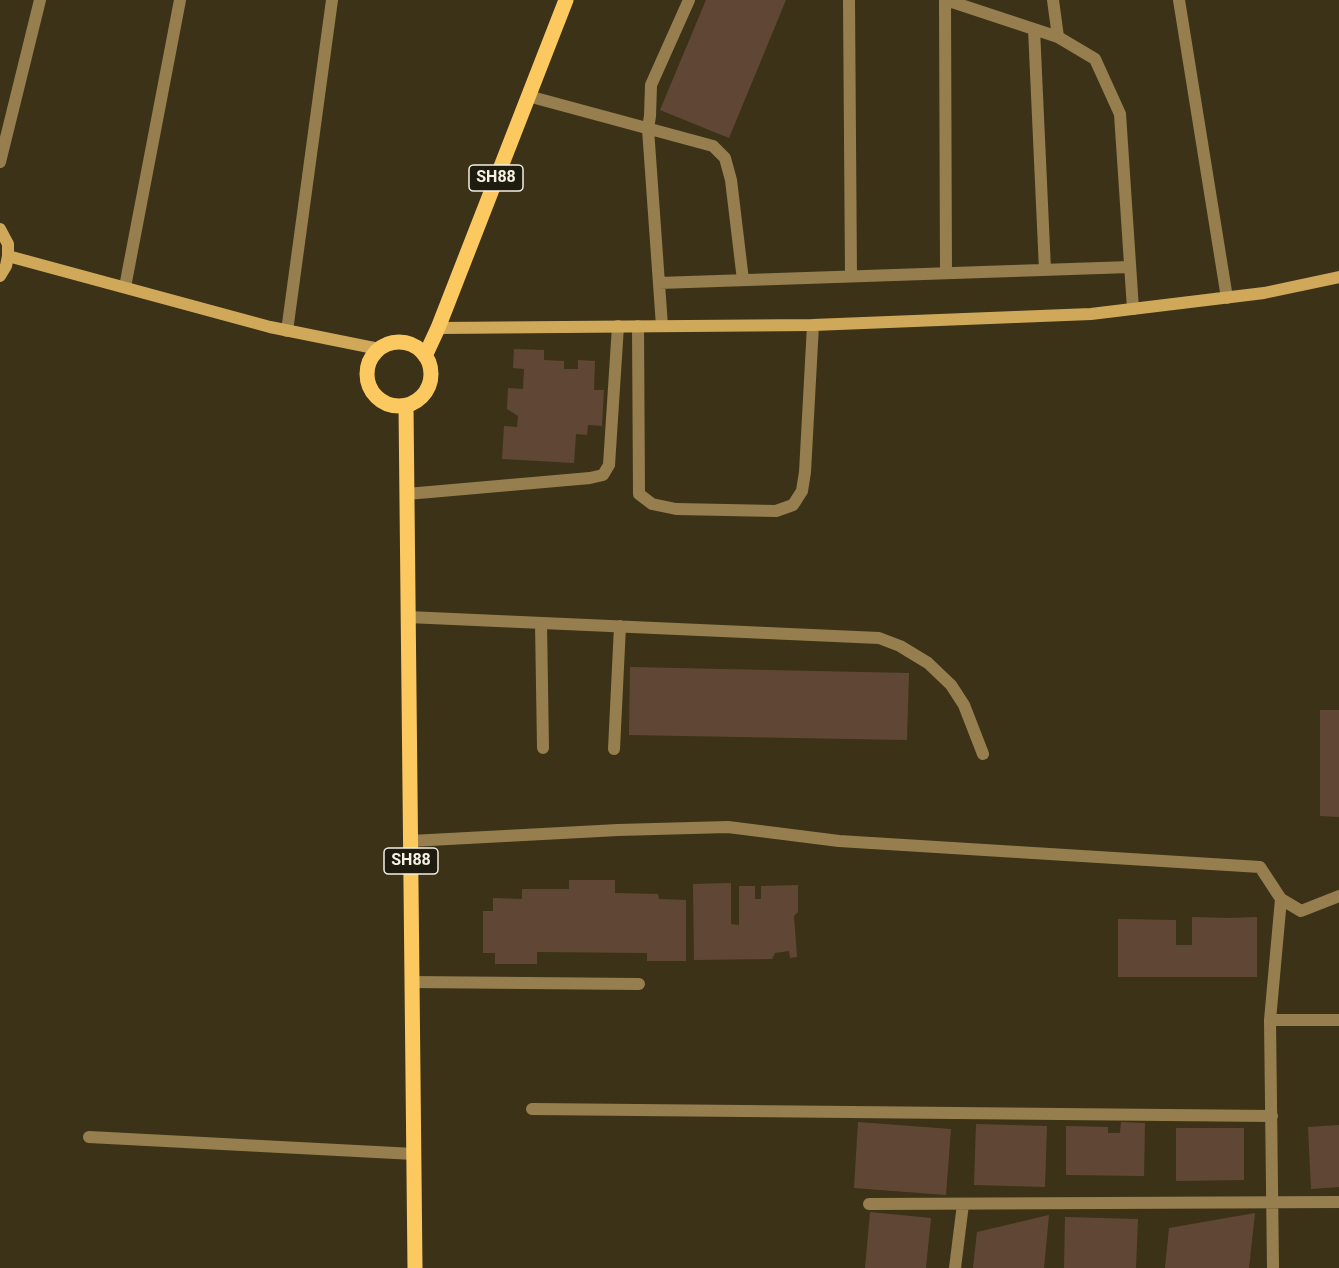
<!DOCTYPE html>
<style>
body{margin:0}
canvas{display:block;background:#3b3217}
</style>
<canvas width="1339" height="1268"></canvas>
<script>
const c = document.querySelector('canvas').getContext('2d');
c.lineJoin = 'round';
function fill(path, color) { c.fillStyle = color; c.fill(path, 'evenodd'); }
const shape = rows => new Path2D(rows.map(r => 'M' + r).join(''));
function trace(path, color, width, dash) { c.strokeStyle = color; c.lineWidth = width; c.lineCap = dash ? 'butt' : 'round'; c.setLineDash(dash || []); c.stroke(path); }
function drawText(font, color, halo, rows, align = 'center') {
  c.font = font + ' Roboto,sans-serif'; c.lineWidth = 4.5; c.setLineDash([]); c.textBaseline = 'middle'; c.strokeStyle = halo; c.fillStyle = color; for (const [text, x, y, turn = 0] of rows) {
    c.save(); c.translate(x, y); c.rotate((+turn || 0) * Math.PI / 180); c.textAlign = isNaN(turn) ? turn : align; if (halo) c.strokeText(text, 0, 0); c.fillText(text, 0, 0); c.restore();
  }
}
const building = shape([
 [706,0,786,0,729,138,660,110],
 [514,349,544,350,544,360,564,361,564,369,578,369,578,360,595,361,594,390,604,390,602,426,588,425,587,435,576,434,574,463,502,459,504,426,517,427,518,416,507,409,508,388,523,389,524,369,513,368],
 [630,667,909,673,907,740,629,735],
 [1320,710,1339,710,1339,817,1320,816],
 [569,880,615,880,615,893,658,894,659,899,686,900,686,961,647,961,647,953,537,952,537,964,495,964,495,953,483,953,483,911,493,911,493,898,522,899,522,889,569,889],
 [731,883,731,924,739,925,739,886,755,886,755,899,761,899,761,886,798,885,798,912,794,916,797,957,790,958,789,951,775,953,772,959,694,960,693,884],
 [1192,917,1228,918,1257,917,1257,977,1118,977,1118,919,1176,920,1176,945,1192,945],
 [858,1122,951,1129,946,1195,854,1188],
 [1121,1122,1145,1123,1144,1176,1066,1175,1066,1126,1108,1127,1108,1133,1120,1133],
 [976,1124,1047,1126,1045,1187,974,1185],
 [1339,1125,1339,1187,1311,1189,1308,1127],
 [1176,1128,1244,1128,1244,1180,1176,1181],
 [870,1212,931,1218,926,1268,865,1268],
 [1255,1213,1249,1268,1165,1268,1169,1228],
 [1049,1215,1044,1268,973,1268,977,1232],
 [1065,1217,1138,1219,1136,1268,1064,1268]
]);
const lane = shape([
 [638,326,639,494,652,504,676,509,776,511,793,505,802,491,805,472,813,325],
 [407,494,590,478,603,475,609,465,618,326],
 [89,1137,414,1154]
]);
const street = shape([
 [849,0,851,276],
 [945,0,946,273],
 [946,0,1058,37,1095,59,1120,114,1133,309],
 [1053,0,1058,37],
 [1179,0,1227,298],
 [1034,29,1045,270],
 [528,96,713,146,725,158,731,180,743,280],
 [0,162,40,0],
 [659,283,1130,267],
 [125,287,180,0],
 [662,326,648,129,650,116,651,85,689,0],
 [287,331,332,0],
 [408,617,879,638,900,646,928,663,951,685,964,705,983,754],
 [541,623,543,748],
 [614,749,620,626],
 [411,841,618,830,728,827,839,841,1260,867,1281,899,1301,911,1339,896],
 [412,982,639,984],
 [1270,1020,1339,1020],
 [532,1109,1272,1116],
 [869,1204,1339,1202],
 [955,1268,963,1204],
 [1273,1268,1270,1020,1281,899]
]);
const secondary = shape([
 [0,229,8,244,8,256,6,266,0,276],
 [8,256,270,327,379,349],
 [438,328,813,325,1091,314,1264,293,1339,277]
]);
const primary = shape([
 '367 374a32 32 0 1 1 64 0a32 32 0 1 1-64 0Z',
 [425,356,438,328,566,0],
 [406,406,415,1268]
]);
const shields = [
 [496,178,54],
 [411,861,54]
];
const shieldNames = [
 ["SH88",496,178],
 ["SH88",411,861]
];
fill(building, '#604735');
trace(lane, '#977e4f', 12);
trace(street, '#977e4f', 12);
trace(secondary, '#d0a85a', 12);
trace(primary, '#fcc860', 15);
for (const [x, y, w] of shields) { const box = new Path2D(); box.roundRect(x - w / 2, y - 13, w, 26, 4.5); c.fillStyle = '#1e1b0f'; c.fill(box); trace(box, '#f5f0e0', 1.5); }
drawText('bold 16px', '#f5f0e0', null, shieldNames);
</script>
